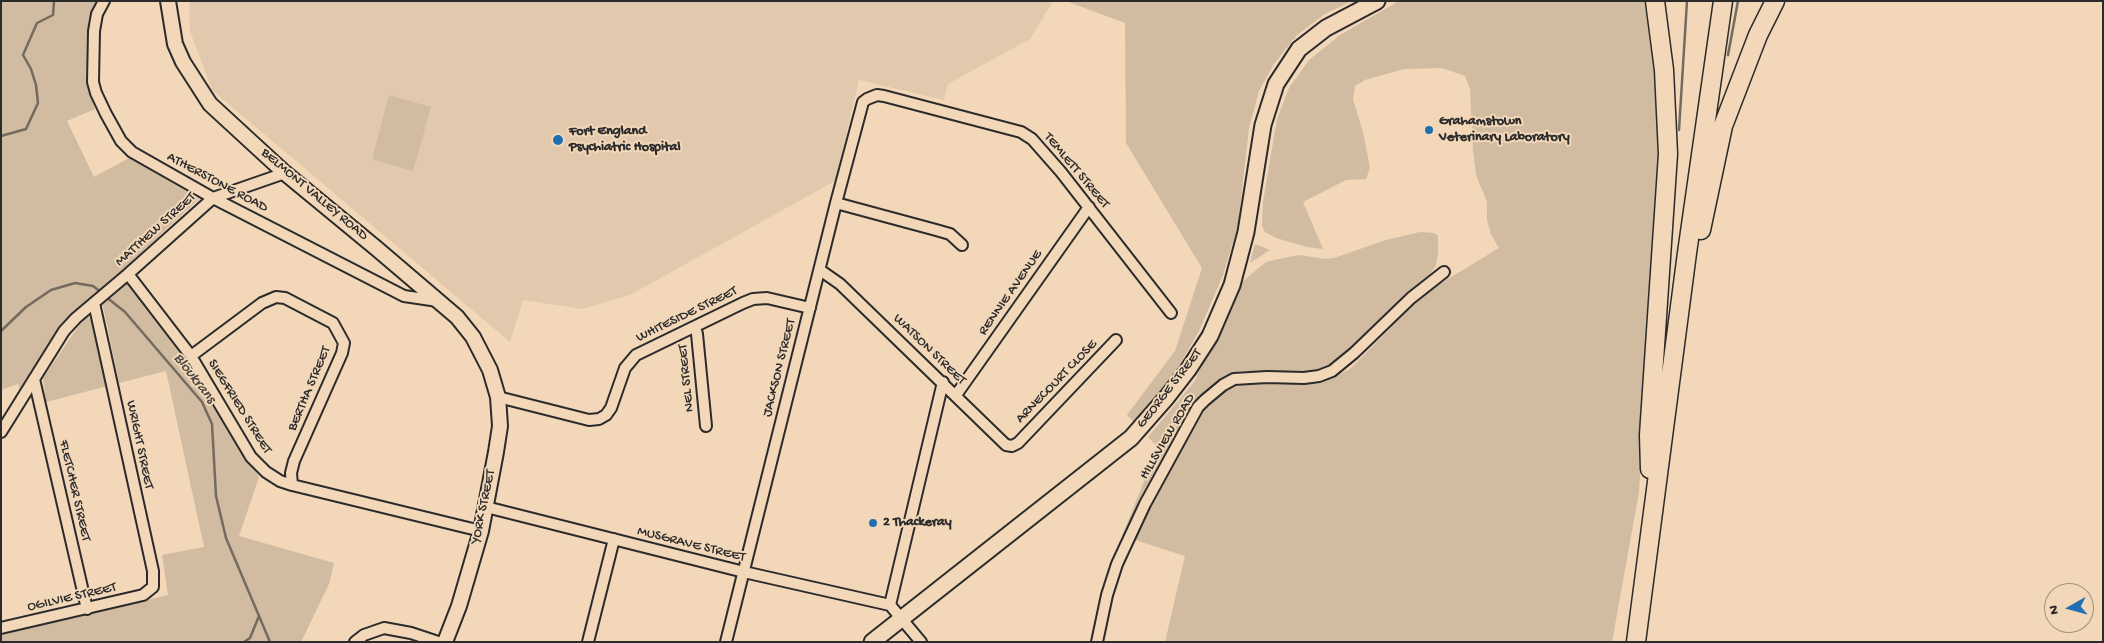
<!DOCTYPE html>
<style>
body{margin:0}
#map{position:relative;width:2104px;height:643px;overflow:hidden;background:#f2d7b9;font-family:"Gochi Hand",sans-serif}
canvas{display:block}
.frame{position:absolute;inset:0;border:2px solid #2b2b2b;pointer-events:none}
.north{position:absolute;left:2044px;top:583px;width:50px;height:50px;box-sizing:border-box;background:#f2d7b9;border:1px solid #a29280;border-radius:50%;rotate:263deg;font-size:14px;font-weight:700;line-height:20px;text-align:center;color:#2b2b2b}
.north::after{content:'';display:block;margin:auto;width:18px;height:22px;background:#1f6fb2;clip-path:polygon(50% 0,100% 100%,50% 72%,0 100%)}
</style>
<div id="map">
<canvas width="2104" height="643"></canvas>
<div class="frame"></div>
<div class="north">N</div>
</div>
<script>
const c = document.querySelector('canvas').getContext('2d');
c.lineJoin = 'round';
function fill(path, color) { c.fillStyle = color; c.fill(path, 'evenodd'); }
const shape = rows => new Path2D(rows.map(r => 'M' + r).join(''));
function trace(path, color, width, dash) { c.strokeStyle = color; c.lineWidth = width; c.lineCap = dash ? 'butt' : 'round'; c.setLineDash(dash || []); c.stroke(path); }
function drawText(font, color, halo, rows, align = 'center') {
  c.font = font + ' "Gochi Hand",sans-serif'; c.lineWidth = 4; c.setLineDash([]); c.textBaseline = 'middle'; c.strokeStyle = halo; c.fillStyle = color; for (const [text, x, y, turn = 0] of rows) {
    c.save(); c.translate(x, y); c.rotate((+turn || 0) * Math.PI / 180); c.textAlign = isNaN(turn) ? turn : align; if (halo) c.strokeText(text, 0, 0); c.fillText(text, 0, 0); c.restore();
  }
}
const built = shape([
 [189,1,1053,1,1030,39,948,84,944,100,859,80,835,181,630,295,582,309,523,300,510,342,212,90,190,31]
]);
const green = shape([
 [1,1,98,1,93,6,86,76,95,109,67,121,94,177,129,158,199,199,122,270,181,355,259,477,239,536,334,563,329,584,301,642,1,642,1,634,168,595,162,555,204,547,166,371,119,383,103,306,92,297,79,310,21,393,18,384,1,390],
 [1066,1,1352,1,1325,14,1297,35,1274,64,1259,91,1249,128,1238,225,1223,275,1199,331,1172,378,1136,424,1127,415,1175,351,1202,268,1126,143,1125,23],
 [1399,1,1648,1,1659,84,1662,153,1639,492,1612,642,1165,642,1185,556,1132,539,1197,417,1217,396,1232,385,1246,382,1314,382,1331,378,1350,369,1425,293,1499,248,1491,234,1487,220,1487,202,1476,175,1473,150,1470,89,1465,76,1442,68,1404,69,1365,80,1355,86,1353,99,1363,132,1370,168,1366,179,1346,180,1303,202,1323,249,1307,247,1276,238,1265,232,1262,226,1263,202,1277,119,1289,88,1309,60,1340,35],
 [389,95,431,107,413,171,372,159],
 [1420,232,1434,233,1438,236,1438,254,1436,265,1431,273,1335,363,1319,371,1300,373,1241,371,1231,376,1207,392,1125,537,1122,536,1158,447,1148,437,1194,382,1243,281,1266,262,1283,258,1299,255,1325,259,1334,258,1386,240],
 [1255,244,1270,250,1250,263],
 [88,317,93,318,108,386,46,402,43,378,84,318]
]);
const stream = shape([
 [1728,55,1738,1],
 [1679,130,1687,1],
 [1,136,26,129,38,103,36,85,31,69,23,55,37,23,53,15,54,1],
 [105,296,125,312,202,402,212,424,216,496,226,538,270,642],
 [1,331,26,307,51,290,75,283,93,286,101,292],
 [244,642,250,638,259,616]
]);
const minor = shape([
 [104,1,97,14,94,31,93,82,96,93,106,114,121,141,132,152,213,198,404,296,438,301],
 [836,203,936,230,950,234,962,245],
 [820,270,840,284,1006,445,1012,446,1018,443,1116,340],
 [128,274,191,356,251,457,266,472,280,481,292,485,481,531],
 [695,327,697,334,706,426],
 [191,356,262,303,276,297,285,298,333,323,344,343,342,353,294,461,291,473,292,485],
 [34,379,87,609],
 [956,395,1089,207],
 [498,397,589,420,599,419,606,415,611,408,625,368,636,355,743,303,753,299,767,298,810,308],
 [1,432,64,331,76,318,128,274,213,198,285,173],
 [486,507,744,572,890,605],
 [890,605,943,382],
 [890,605,921,642],
 [1,628,143,595,153,587,153,571,94,303],
 [355,642,364,635,384,628,411,633,438,642],
 [588,642,614,539],
 [726,642,836,203,863,102,867,99,877,95,884,96,1021,132,1032,139,1061,172,1171,313],
 [1097,642,1107,595,1117,564,1145,504,1198,407,1205,400,1223,385,1234,379,1267,377,1304,378,1319,376,1332,371,1354,353,1411,298,1444,272]
]);
const tertiary = shape([
 [168,1,175,44,183,62,210,104,285,173,376,248,457,317,473,337,490,370,498,397,500,426,496,452,481,531,459,606,445,642]
]);
const secondary = shape([
 [872,642,1131,438,1167,397,1188,370,1210,336,1232,285,1246,232,1263,125,1276,84,1299,49,1326,28,1377,1]
]);
const trunk = shape([
 [1701,230,1723,126,1758,35,1775,1],
 [1650,469,1649,435,1668,154,1664,70,1655,1],
 [1636,642,1687,253,1723,1]
]);
const markers = [
 [1429,130,5,"#1f6fb2"],
 [558,140,6,"#1f6fb2"],
 [873,523,5,"#1f6fb2"]
];
const poiNames = [
 ["Grahamstown",1439,122],
 ["Veterinary Laboratory",1439,138],
 ["Fort England",569,132],
 ["Psychiatric Hospital",569,148],
 ["2 Thackeray",883,523]
];
const streetNames = [
 ["TEMLETT STREET",1076,171,50],
 ["ATHERSTONE ROAD",217,183,28],
 ["BELMONT VALLEY ROAD",314,195,40],
 ["MATTHEW STREET",156,230,-42],
 ["RENNIE AVENUE",1011,293,-55],
 ["WHITESIDE STREET",687,315,-26],
 ["WATSON STREET",929,350,44],
 ["JACKSON STREET",780,368,-76],
 ["NEL STREET",687,378,-96],
 ["ARNECOURT CLOSE",1057,382,-46],
 ["BERTHA STREET",310,389,-67],
 ["GEORGE STREET",1170,389,-52],
 ["SIEGFRIED STREET",239,407,58],
 ["HILLSVIEW ROAD",1168,437,-60],
 ["WRIGHT STREET",139,445,78],
 ["FLETCHER STREET",74,491,77],
 ["YORK STREET",484,507,-78],
 ["MUSGRAVE STREET",691,545,14],
 ["OGILVIE STREET",72,598,-13]
];
const waterNames = [
 ["Bloukrans",194,379,52]
];
fill(built, '#e2c9ad');
fill(green, '#d1bba1');
trace(stream, '#746b5f', 2.5);
trace(minor, '#2b2b2b', 14);
trace(tertiary, '#2b2b2b', 18);
trace(secondary, '#2b2b2b', 19);
trace(trunk, '#2b2b2b', 21);
trace(minor, '#f2d7b9', 10);
trace(tertiary, '#f2d7b9', 14);
trace(secondary, '#f2d7b9', 15);
trace(trunk, '#f2d7b9', 18);
for (const [x, y, r, color] of markers) { const dot = new Path2D(); dot.arc(x, y, r, 0, 2 * Math.PI); c.fillStyle = color; c.fill(dot); trace(dot, '#f2d7b9', 2); }
drawText('bold 14px', '#2b2b2b', '#f2d7b9', poiNames, 'left');
drawText('14px', '#2b2b2b', '#f2d7b9', streetNames);
drawText('italic 15px', '#4a4641', '#f2d7b9', waterNames);
</script>
